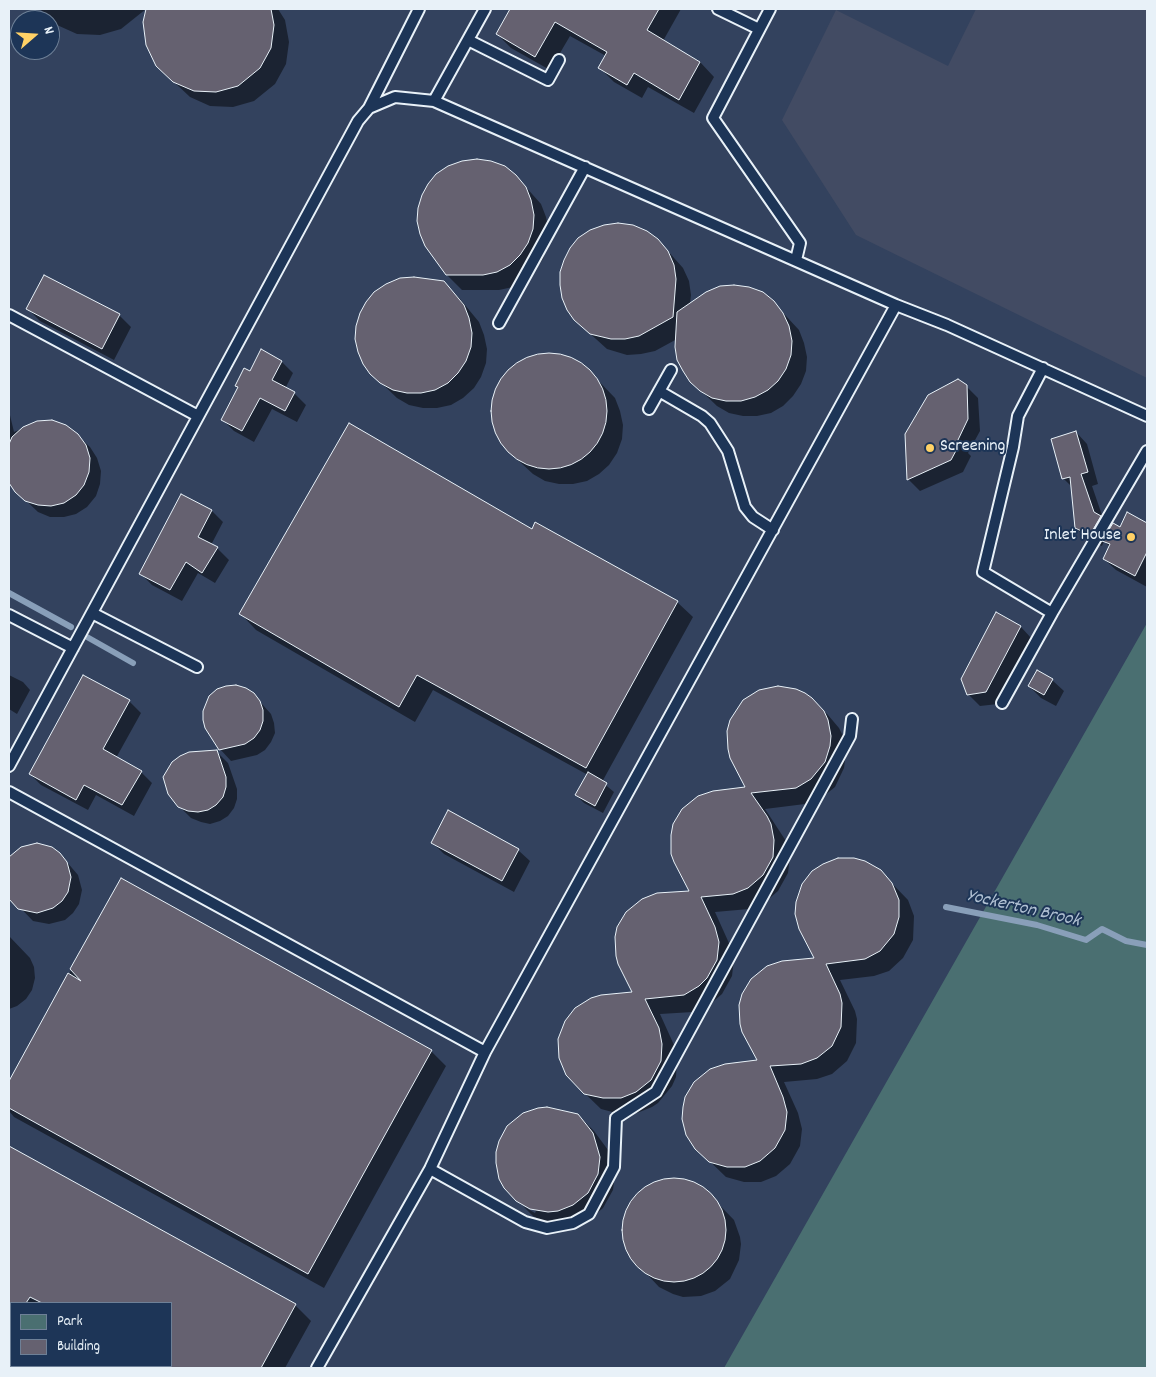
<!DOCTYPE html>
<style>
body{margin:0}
#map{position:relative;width:1156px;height:1377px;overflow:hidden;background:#33425e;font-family:Dekko,sans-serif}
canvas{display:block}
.frame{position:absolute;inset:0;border:10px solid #e8f1f8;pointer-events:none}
.legend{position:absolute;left:10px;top:1302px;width:162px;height:65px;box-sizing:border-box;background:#1d3557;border:1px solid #6e8097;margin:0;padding:6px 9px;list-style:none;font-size:15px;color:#e8f1f8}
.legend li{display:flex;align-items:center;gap:10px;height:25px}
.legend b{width:25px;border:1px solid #6e8097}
.north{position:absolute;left:10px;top:10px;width:50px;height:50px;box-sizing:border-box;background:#1d3557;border:1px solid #6e8097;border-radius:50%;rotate:71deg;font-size:14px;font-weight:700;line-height:20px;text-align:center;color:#e8f1f8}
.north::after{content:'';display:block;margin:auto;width:18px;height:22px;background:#ffd166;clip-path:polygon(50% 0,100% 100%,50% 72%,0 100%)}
</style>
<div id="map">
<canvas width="1156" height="1377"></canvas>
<div class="frame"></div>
<ul class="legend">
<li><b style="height:14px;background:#4a6f71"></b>Park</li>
<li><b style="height:14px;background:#656170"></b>Building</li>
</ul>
<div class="north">N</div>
</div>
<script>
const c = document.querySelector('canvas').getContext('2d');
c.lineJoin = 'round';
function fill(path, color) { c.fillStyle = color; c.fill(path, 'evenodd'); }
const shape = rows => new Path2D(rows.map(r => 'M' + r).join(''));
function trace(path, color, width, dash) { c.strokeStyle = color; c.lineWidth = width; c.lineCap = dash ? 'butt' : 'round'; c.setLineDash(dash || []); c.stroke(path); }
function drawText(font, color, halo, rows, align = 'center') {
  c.font = font + ' Dekko,sans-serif'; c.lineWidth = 4; c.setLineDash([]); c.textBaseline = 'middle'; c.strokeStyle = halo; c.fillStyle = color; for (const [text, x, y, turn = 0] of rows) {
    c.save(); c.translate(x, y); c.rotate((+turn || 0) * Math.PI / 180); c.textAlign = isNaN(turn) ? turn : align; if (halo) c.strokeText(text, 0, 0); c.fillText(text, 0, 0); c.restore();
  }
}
const built = shape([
 [976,9,1147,9,1147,378,856,235,782,120,836,10,948,66]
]);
const green = shape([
 [1147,623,1147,1368,724,1368,891,1074]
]);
const shadow = shape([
 [40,9,146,9,121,29,100,35,77,34,57,25],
 [148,9,278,9,285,20,289,42,286,64,275,84,254,101,233,107,210,106,190,97,173,81,144,22],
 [511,9,681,9,663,41,700,62,714,77,694,113,648,87,642,98,614,82,600,68,606,56,570,36,550,70,511,48,497,34],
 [516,176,541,204,546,217,549,231,548,245,543,259,535,270,525,280,513,287,499,290,462,290,447,275],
 [658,240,683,268,689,281,691,295,690,304,773,302,799,330,804,343,807,357,806,371,801,384,793,396,783,406,771,413,757,416,743,416,729,413,717,406,691,381,677,339,655,351,641,354,627,355,607,349,575,320],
 [444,283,460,299,479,322,484,335,487,349,486,363,481,377,474,388,463,398,451,405,437,408,423,408,409,405,397,398,371,373],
 [28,309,119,315,131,327,114,360,40,321],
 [550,354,564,356,578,362,589,371,615,398,620,411,623,425,622,439,617,453,609,465,599,474,587,481,573,484,559,484,545,481,533,474,507,450,500,439,494,428,492,415,493,402,496,390,502,379,511,369,522,361,536,356],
 [282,362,293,373,285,389,294,393,306,405,297,422,272,409,254,442,234,431,222,419,239,388,236,386,250,372],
 [966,386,978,398,980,431,968,453,971,456,963,472,920,491,908,479],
 [9,411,14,432,38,422,77,435,90,447,97,458,101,471,100,484,96,496,87,507,76,514,64,517,50,517,38,512,16,491,9,480],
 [1076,432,1087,444,1098,484,1092,486,1104,521,1111,528,1120,528,1128,514,1147,524,1147,587,1116,570,1104,559,1110,547,1104,541,1102,546,1088,540,1076,528,1072,487,1063,478],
 [212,511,223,522,211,545,217,548,229,560,215,583,198,573,182,601,152,585,140,573],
 [532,530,677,602,693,617,602,782,614,792,603,813,584,803,576,795,588,775,433,690,415,722,256,630,241,614],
 [997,614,1021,627,1032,639,998,704,980,706,968,694],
 [9,675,23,682,30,690,17,714,9,709],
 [83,676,129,701,141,713,116,758,141,772,152,783,134,816,96,795,88,810,41,785,30,774],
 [1052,680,1064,691,1056,706,1041,698,1029,686],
 [253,694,271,714,274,723,275,733,271,742,265,750,257,755,231,761,220,749],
 [812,699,828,715,839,728,843,736,846,752,844,768,835,787,820,799,805,804,765,809,786,841,790,856,788,873,778,891,764,903,749,909,715,912,733,952,734,959,732,976,722,994,708,1006,693,1012,660,1014,674,1045,677,1060,676,1077,672,1086,658,1103,652,1107,637,1113,620,1114,601,1109,571,1080,634,993,747,788],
 [216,751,228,763,237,789,237,799,234,808,228,816,220,821,210,824,201,822,191,818,179,806],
 [432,842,518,850,530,861,514,892,444,854],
 [26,846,60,854,78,875,82,890,79,904,73,913,65,920,49,924,33,921,9,896,9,858,13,854],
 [880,871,908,900,914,916,913,940,903,958,889,971,874,976,840,980,855,1011,857,1019,856,1043,847,1061,832,1074,817,1079,784,1082,798,1113,802,1129,800,1146,790,1164,776,1176,761,1182,744,1182,726,1177,696,1148,759,1061,816,959],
 [121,879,431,1051,446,1066,324,1288,14,1117,9,1111,9,1083],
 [9,936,30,958,34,967,35,978,32,990,26,999,17,1006,9,1009],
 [578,1115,594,1131,608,1150,615,1173,613,1190,603,1208,589,1220,574,1226,547,1224,533,1216,523,1206,535,1213,536,1211,518,1201],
 [9,1147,295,1305,311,1321,285,1368,148,1368,144,1366,171,1366,171,1303,11,1303,11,1366,90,1366,91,1368,9,1368],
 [681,1179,699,1184,734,1220,740,1237,741,1244,739,1260,730,1279,715,1291,701,1296,683,1297,673,1294,659,1287,631,1257,627,1249,623,1234,626,1212,635,1197,650,1185,665,1180]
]);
const stream = shape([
 [9,593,71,627],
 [87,637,133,663],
 [946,907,1037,925,1086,940,1102,929,1126,941,1147,945]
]);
const building = shape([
 [146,9,271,9,274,25,271,48,260,68,238,86,216,92,194,91,173,82,156,66,146,45,143,22,146,9],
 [510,9,659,9,647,30,700,62,679,100,634,73,627,85,598,68,607,52,555,22,535,57,496,34,510,9],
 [477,159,491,161,505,166,516,175,526,187,531,200,534,215,533,229,528,243,520,255,510,265,497,272,483,275,446,275,425,246,420,234,417,221,418,208,422,195,428,184,436,174,448,166,462,161,477,159],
 [618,223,633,225,647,231,658,239,668,251,674,265,676,279,673,317,639,336,625,339,611,339,590,334,574,320,567,310,562,298,560,285,560,272,564,260,570,248,578,238,590,230,604,225,618,223],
 [44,275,120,314,102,349,26,309,44,275],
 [414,277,444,281,464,305,469,318,472,333,471,347,466,361,458,373,448,383,435,390,421,393,407,393,393,390,380,383,370,374,363,364,358,352,355,339,356,326,360,313,366,302,374,292,386,284,400,278,414,277],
 [734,285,749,287,763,292,774,301,783,313,789,326,792,341,791,355,786,369,778,381,768,390,755,397,741,401,726,401,712,398,700,391,690,382,683,371,677,360,675,347,677,312,706,292,720,286,734,285],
 [261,349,282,361,272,380,295,392,285,411,260,398,242,431,221,420,238,387,235,386,244,368,250,371,261,349],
 '491 411a58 58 0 1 1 116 0a58 58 0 1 1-116 0Z',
 [958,379,967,385,968,419,957,442,960,443,951,460,907,480,905,434,928,395,958,379],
 [52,420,66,425,78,434,86,445,90,458,89,472,84,485,76,495,64,503,51,506,38,505,25,501,15,492,9,483,9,444,12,437,23,427,37,421,52,420],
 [349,423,532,529,535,522,678,601,586,768,417,675,399,707,239,614,349,423],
 [1076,431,1088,472,1081,474,1094,512,1101,516,1090,535,1075,528,1070,477,1062,479,1051,439,1076,431],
 [181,494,212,510,198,537,218,547,202,573,186,562,170,590,139,574,181,494],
 [1127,512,1147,523,1147,552,1135,576,1103,559,1110,544,1102,541,1113,523,1120,527,1127,512],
 [996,612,1021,626,986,692,967,695,961,679,996,612],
 [1037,670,1053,679,1044,695,1028,686,1037,670],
 [83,675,130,700,103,749,142,771,122,805,84,785,76,800,29,774,83,675],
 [236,685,246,688,254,693,260,701,263,710,263,721,260,730,254,738,245,744,219,750,205,728,203,720,203,711,209,696,217,689,226,686,236,685],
 [778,686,796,689,805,693,812,698,824,711,828,720,831,736,830,746,825,762,811,779,796,788,751,793,767,816,771,824,774,840,773,857,763,875,748,888,733,894,701,897,715,927,719,942,717,960,707,978,699,986,684,995,645,999,659,1028,662,1044,661,1061,651,1080,636,1092,621,1098,603,1098,584,1094,566,1075,559,1058,558,1039,565,1021,575,1008,591,998,601,995,632,992,618,964,616,956,615,937,617,927,626,912,642,899,657,893,689,891,674,862,671,854,671,835,673,824,682,809,698,796,713,791,745,787,730,758,728,749,727,731,730,720,743,700,759,690,778,686],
 [217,750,226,777,226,787,223,797,216,805,208,810,198,812,188,811,178,807,168,794,163,777,172,762,180,756,189,752,217,750],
 [588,772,607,783,595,806,575,795,588,772],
 [448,810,519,849,502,881,431,843,448,810],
 [37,843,52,847,60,853,67,862,71,877,68,892,62,901,53,908,37,913,18,909,9,899,9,857,21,847,37,843],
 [838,858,854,858,865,861,881,870,892,883,899,900,899,917,894,934,880,951,865,959,826,964,840,994,842,1003,841,1027,832,1046,817,1058,801,1064,770,1066,783,1097,787,1112,785,1130,775,1148,760,1161,745,1167,727,1167,709,1162,695,1149,686,1135,682,1119,683,1107,685,1097,694,1082,710,1069,725,1064,757,1060,742,1032,740,1024,739,1005,742,994,751,979,767,966,782,961,814,958,799,929,795,914,796,902,802,884,812,871,823,864,838,858],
 [121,878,432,1050,308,1274,9,1108,9,1081,68,973,81,981,70,969,121,878],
 [547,1107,578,1114,593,1133,600,1157,598,1174,588,1193,573,1205,558,1211,548,1212,530,1209,516,1201,504,1188,499,1179,496,1163,496,1152,499,1141,507,1126,523,1113,538,1108,547,1107],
 [9,1146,296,1304,261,1368,171,1368,171,1303,42,1303,30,1297,26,1303,9,1303,9,1146],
 '622 1230a52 52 0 1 1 104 0a52 52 0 1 1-104 0Z'
]);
const lane = shape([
 [718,9,759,29],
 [770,9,713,118,800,243,796,260],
 [468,40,548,80,559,60],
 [434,101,485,9],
 [369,108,419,9],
 [9,315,198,416],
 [499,323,585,167],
 [1043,368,1018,416,1013,447,983,572,1052,613,1147,451],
 [659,391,702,416,710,423,728,451,745,507,753,517,773,530],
 [649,409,671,370],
 [92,613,197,667],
 [9,615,73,648],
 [1002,703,1052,613],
 [9,766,358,121,369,108,395,97,434,101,896,305,947,325,1147,416],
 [9,792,485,1052],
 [430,1169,525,1222,547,1228,573,1223,589,1214,614,1167,616,1118,656,1092,850,736,852,719],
 [317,1368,430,1169,485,1052,896,305]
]);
const markers = [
 [930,448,5,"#ffd166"],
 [1131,537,5,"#ffd166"]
];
const poiNames = [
 ["Screening",940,448],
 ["Inlet House",1121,537,"right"]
];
const waterNames = [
 ["Yockerton Brook",1023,910,13]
];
fill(built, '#424b63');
fill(green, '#4a6f71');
fill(shadow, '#0007');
trace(stream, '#899fb9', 6);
fill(building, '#656170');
trace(building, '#e8f1f8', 1);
trace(lane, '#e8f1f8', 14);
trace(lane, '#1d3557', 10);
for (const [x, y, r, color] of markers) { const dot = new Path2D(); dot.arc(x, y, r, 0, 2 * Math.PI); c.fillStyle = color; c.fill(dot); trace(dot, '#1d3557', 2); }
drawText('18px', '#e8f1f8', '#1d3557', poiNames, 'left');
drawText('italic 19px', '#b1c1d3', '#1d3557', waterNames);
</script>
